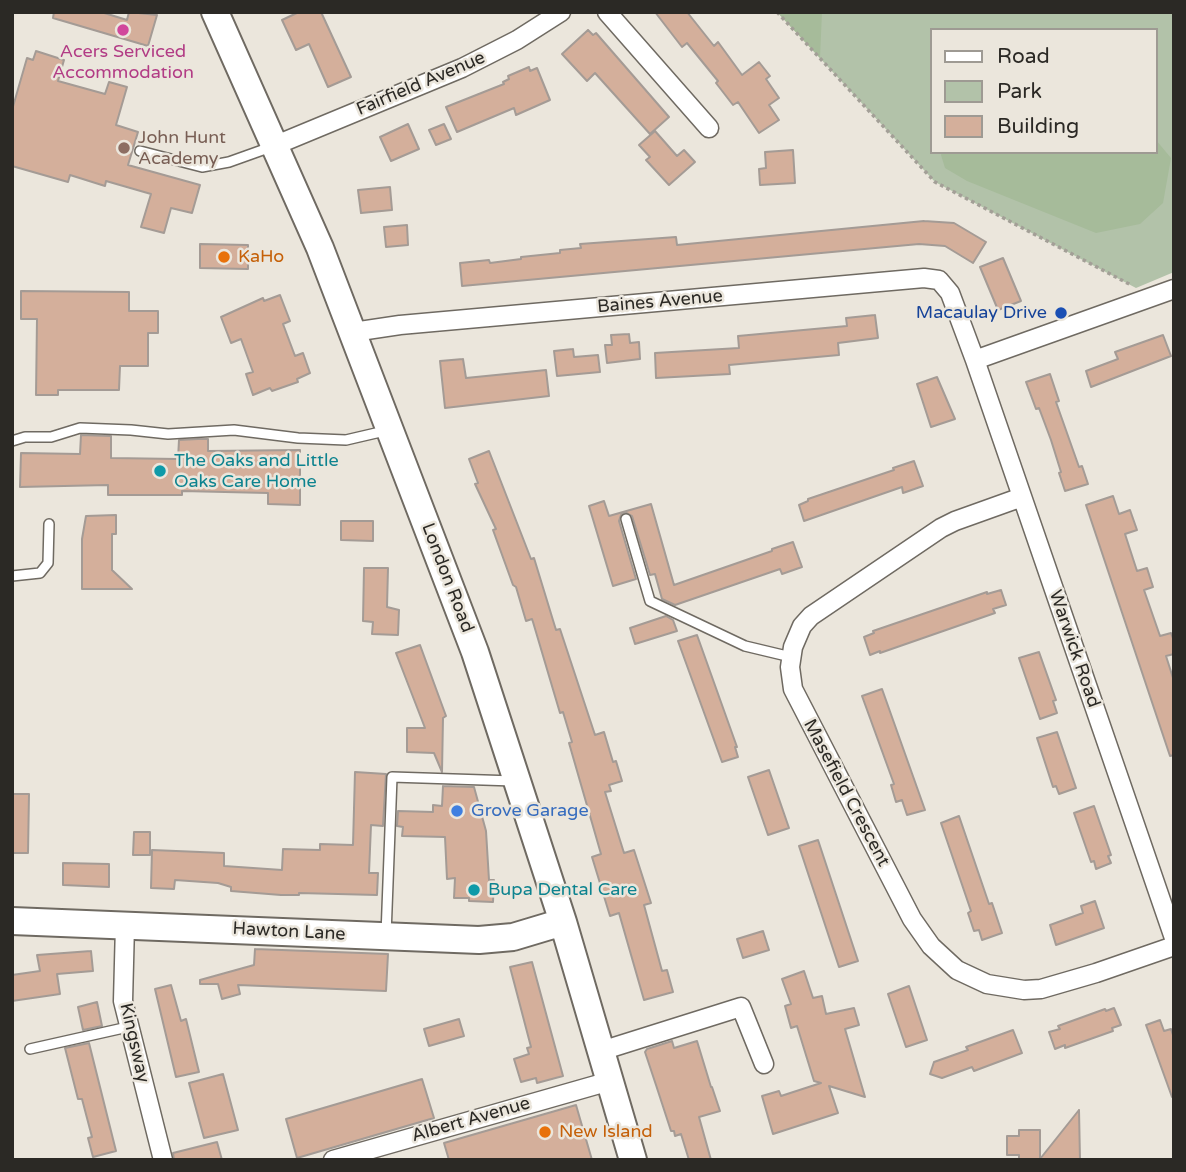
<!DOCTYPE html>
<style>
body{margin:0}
#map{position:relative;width:1186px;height:1172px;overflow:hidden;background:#ebe6dc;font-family:"Varela Round",sans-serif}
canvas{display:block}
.frame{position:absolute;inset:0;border:14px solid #2b2925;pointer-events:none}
.legend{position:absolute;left:930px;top:28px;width:228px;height:126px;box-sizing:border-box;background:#ebe6dc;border:2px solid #9e9a93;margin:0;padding:9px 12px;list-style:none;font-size:21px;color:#2b2925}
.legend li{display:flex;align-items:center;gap:14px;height:35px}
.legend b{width:35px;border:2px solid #9e9a93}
</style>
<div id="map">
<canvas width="1186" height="1172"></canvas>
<div class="frame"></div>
<ul class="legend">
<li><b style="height:9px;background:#fff"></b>Road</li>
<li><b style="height:19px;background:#b2c2a9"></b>Park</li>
<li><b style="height:19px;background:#d4af9b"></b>Building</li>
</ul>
</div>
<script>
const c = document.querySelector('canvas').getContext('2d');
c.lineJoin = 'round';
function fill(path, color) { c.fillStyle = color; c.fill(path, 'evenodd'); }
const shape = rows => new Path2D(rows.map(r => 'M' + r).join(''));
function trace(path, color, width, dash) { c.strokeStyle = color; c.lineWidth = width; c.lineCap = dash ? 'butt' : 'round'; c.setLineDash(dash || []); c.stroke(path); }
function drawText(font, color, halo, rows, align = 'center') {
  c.font = font + ' "Varela Round",sans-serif'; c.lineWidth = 5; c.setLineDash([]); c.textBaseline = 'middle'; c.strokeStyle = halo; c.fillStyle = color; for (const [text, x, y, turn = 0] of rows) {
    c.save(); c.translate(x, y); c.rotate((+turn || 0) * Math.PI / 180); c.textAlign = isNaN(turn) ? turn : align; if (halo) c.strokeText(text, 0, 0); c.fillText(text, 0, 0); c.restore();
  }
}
const green = shape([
 [777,12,1174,12,1174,272,1136,288,935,182],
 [932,30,1156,30,1156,152,932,152]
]);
const forest = shape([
 [777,12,822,12,820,58],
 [1156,140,1171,158,1163,203,1140,224,1096,233,967,181,945,168,941,155,942,152,1156,152]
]);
const building = shape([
 [54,12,101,12,127,20,129,12,157,15,148,46,53,18,54,12],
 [299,12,321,12,351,77,328,87,309,44,296,50,282,20,299,12],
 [655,12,687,12,714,46,718,42,742,75,759,62,770,76,766,79,779,98,769,105,779,120,759,133,738,102,733,105,716,83,718,81,687,43,682,47,655,12],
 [588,30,593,35,596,33,669,117,650,134,595,73,587,81,562,54,588,30],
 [36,51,64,60,58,81,105,94,109,82,127,87,116,125,138,132,128,165,200,185,192,213,171,208,164,233,141,227,151,194,106,181,105,186,70,175,68,182,12,166,12,110,27,58,33,60,36,51],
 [529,67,530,71,537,68,550,100,516,115,514,108,457,132,446,107,504,84,503,82,509,79,508,76,529,67],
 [408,124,419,149,391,161,380,137,408,124],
 [444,124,451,139,436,145,429,130,444,124],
 [655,131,677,156,684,150,695,162,669,185,646,160,650,157,639,145,655,131],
 [793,150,795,183,760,185,759,169,766,168,765,152,793,150],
 [390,187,392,210,361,213,358,190,390,187],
 [924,221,954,223,986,242,973,263,945,246,919,244,462,286,460,263,489,260,490,263,521,259,521,257,560,253,560,250,581,248,580,244,676,237,677,245,924,221],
 [407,225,408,245,386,247,384,227,407,225],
 [200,244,248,245,248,269,200,268,200,244],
 [1003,258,1021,301,998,310,980,267,1003,258],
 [21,291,129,292,129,311,158,311,158,333,148,333,148,366,120,366,119,390,58,390,58,395,36,395,37,319,21,319,21,291],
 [280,295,290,321,283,324,295,356,303,353,310,373,297,379,298,382,272,391,270,388,253,395,246,374,253,372,241,339,231,343,221,317,263,298,264,301,280,295],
 [875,315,878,338,838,343,839,355,729,365,730,374,656,378,655,353,739,348,738,336,847,326,846,318,875,315],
 [629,334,630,343,639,342,640,359,607,363,605,345,612,345,611,335,629,334],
 [1163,335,1171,356,1091,387,1086,371,1118,359,1115,352,1163,335],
 [573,349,574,357,598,355,600,372,557,376,554,351,573,349],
 [463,359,466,378,546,370,549,396,445,408,440,361,463,359],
 [1050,374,1059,401,1056,402,1079,467,1082,466,1088,484,1065,491,1059,473,1061,472,1051,440,1039,408,1036,409,1026,382,1050,374],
 [937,377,955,419,931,427,917,384,937,377],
 [81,435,111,436,111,458,178,459,179,440,198,439,208,439,208,451,300,450,300,505,268,504,268,493,182,491,182,495,108,495,108,485,20,487,21,453,80,454,81,435],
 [489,451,531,559,534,558,556,630,560,629,595,735,604,732,613,762,616,761,622,781,609,785,611,791,605,792,624,853,634,850,651,903,644,905,662,971,667,970,673,992,644,1000,619,913,610,916,592,857,601,854,569,743,572,742,563,712,560,713,533,622,532,619,526,621,516,587,513,585,493,530,496,529,475,484,478,483,469,459,489,451],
 [914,461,923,486,903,493,902,487,804,521,799,505,808,501,808,499,894,470,893,468,914,461],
 [1113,496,1119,514,1130,510,1137,530,1125,534,1137,571,1147,568,1153,587,1144,590,1160,636,1171,633,1174,641,1174,654,1166,656,1174,681,1174,755,1170,756,1086,505,1113,496],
 [604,501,609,516,651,504,674,585,772,551,772,549,793,542,802,567,782,574,780,569,675,605,662,599,655,574,650,575,632,516,625,512,621,515,619,521,636,579,613,586,589,506,604,501],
 [116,515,116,534,112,534,112,570,132,589,82,589,82,539,86,516,116,515],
 [341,521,373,521,373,541,341,540,341,521],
 [364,568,388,568,387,607,399,610,398,635,372,634,373,622,363,621,364,568],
 [1001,590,1006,605,993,609,995,613,880,653,880,651,870,655,864,637,874,633,873,631,987,592,987,594,1001,590],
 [666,616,673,620,677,631,635,644,630,628,666,616],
 [697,635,737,747,735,747,738,757,722,762,678,641,697,635],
 [420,645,446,716,443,718,442,772,434,753,407,752,407,728,425,728,396,653,420,645],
 [1039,652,1056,700,1053,701,1057,713,1040,719,1019,658,1039,652],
 [882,689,925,810,907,815,902,800,896,802,891,785,894,784,862,696,882,689],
 [1057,732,1076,788,1059,794,1056,786,1053,787,1037,738,1057,732],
 [769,770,789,828,768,835,748,777,769,770],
 [355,772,386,774,383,826,371,825,369,873,378,873,377,895,299,893,299,895,281,895,231,891,231,887,218,883,175,880,174,889,151,888,152,850,224,853,224,866,282,870,283,849,320,850,320,844,353,845,355,772],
 [443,786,474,787,486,831,489,880,494,880,493,902,469,901,469,898,454,898,455,878,447,879,445,837,402,836,403,827,397,826,398,811,433,812,433,805,442,806,443,786],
 [12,794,29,794,28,853,12,853,12,794],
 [1094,806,1111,855,1108,856,1111,863,1096,869,1094,861,1091,862,1074,813,1094,806],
 [959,816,989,904,992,903,1002,933,982,940,979,930,974,931,968,913,971,911,941,823,959,816],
 [134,832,150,832,150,855,133,855,134,832],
 [818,840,858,961,839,967,799,846,818,840],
 [63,863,109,864,109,887,63,885,63,863],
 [1095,901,1104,928,1056,945,1050,925,1083,913,1081,906,1095,901],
 [763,931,769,950,743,958,737,939,763,931],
 [255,949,388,954,386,991,238,985,240,994,222,999,218,984,200,984,200,980,254,965,255,949],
 [91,951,93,971,57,974,60,994,12,1001,12,975,40,971,37,955,91,951],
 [532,962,563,1076,537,1083,536,1078,521,1082,514,1059,529,1054,527,1048,531,1047,510,967,532,962],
 [804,971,813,998,822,996,826,1014,854,1008,859,1025,845,1029,865,1097,829,1086,838,1113,773,1134,762,1096,779,1091,781,1096,821,1083,814,1081,797,1026,791,1028,785,1006,791,1004,782,979,804,971],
 [171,985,181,1021,186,1019,199,1072,176,1077,155,989,171,985],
 [909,986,927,1040,906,1047,888,994,909,986],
 [97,1002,102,1026,83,1030,78,1007,97,1002],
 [1114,1008,1121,1025,1112,1028,1113,1031,1065,1048,1065,1045,1055,1049,1049,1032,1060,1029,1058,1026,1105,1009,1106,1011,1114,1008],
 [459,1019,464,1036,429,1046,424,1029,459,1019],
 [1160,1020,1164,1031,1171,1029,1174,1038,1174,1097,1172,1097,1146,1025,1160,1020],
 [1013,1030,1022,1053,974,1071,972,1067,942,1078,930,1074,934,1062,968,1050,966,1047,1013,1030],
 [672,1041,674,1048,697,1041,711,1087,712,1087,720,1111,699,1117,711,1160,689,1160,681,1134,675,1136,674,1131,671,1131,656,1085,645,1052,647,1049,672,1041],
 [89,1043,116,1151,93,1157,88,1138,92,1137,82,1099,78,1099,65,1048,89,1043],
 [223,1074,238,1130,204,1138,189,1083,223,1074],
 [422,1079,434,1118,297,1158,286,1119,422,1079],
 [576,1105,592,1160,449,1160,444,1143,576,1105],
 [1079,1110,1080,1160,1019,1160,1019,1155,1007,1155,1007,1136,1019,1136,1019,1130,1040,1130,1040,1159,1079,1110],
 [217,1142,222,1160,174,1160,173,1153,217,1142]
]);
const path = shape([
 [777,12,935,182,1131,285]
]);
const lane = shape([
 [140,151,202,167,229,162,271,147],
 [12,441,25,437,51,437,80,428,131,430,168,434,234,430,298,438,346,440,389,430],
 [626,519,650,601,745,646,791,657],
 [12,576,40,573,48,563,49,524],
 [386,935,392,777,514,781],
 [30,1049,128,1027]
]);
const street = shape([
 [607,12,709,128],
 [276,145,462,68,517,40,561,12],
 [353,332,400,325,924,278,939,280,950,293,975,360,1174,938],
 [975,360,1174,289],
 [1022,497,955,521,941,528,811,616,802,626,793,647,790,667,793,689,912,919,931,946,957,970,987,984,1024,990,1041,989,1096,973,1174,946],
 [125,925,123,1001,163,1160],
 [601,1051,741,1007,764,1064],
 [333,1160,610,1081]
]);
const secondary = shape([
 [215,12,320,248,475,652,563,922,633,1160],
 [12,921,479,940,513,937,563,922]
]);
const markers = [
 [123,30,7,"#d1479c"],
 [124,148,7,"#8d6e63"],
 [224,257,7,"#e8710a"],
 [1061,313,7,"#1a4fb4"],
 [160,471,7,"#0f9aa8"],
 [457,811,7,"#3f7fe0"],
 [474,890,7,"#0f9aa8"],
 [545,1132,7,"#e8710a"]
];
const hotelNames = [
 ["Acers Serviced",123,52],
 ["Accommodation",123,73]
];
const streetNames = [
 ["Fairfield Avenue",421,84,-23],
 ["Baines Avenue",660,302,-5],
 ["London Road",447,578,69],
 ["Warwick Road",1074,649,71],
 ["Masefield Crescent",846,793,62],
 ["Hawton Lane",289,932,3],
 ["Kingsway",134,1043,77],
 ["Albert Avenue",471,1120,-16]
];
const educationNames = [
 ["John Hunt",138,138],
 ["Academy",138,159]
];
const foodNames = [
 ["KaHo",238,257],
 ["New Island",559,1132]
];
const transitNames = [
 ["Macaulay Drive",1047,313]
];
const cultureNames = [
 ["The Oaks and Little",174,461],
 ["Oaks Care Home",174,482],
 ["Bupa Dental Care",488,890]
];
const shopNames = [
 ["Grove Garage",471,811]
];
fill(green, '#b2c2a9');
fill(forest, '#a6bb9a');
fill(building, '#d4af9b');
trace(building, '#a49b95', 2);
trace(lane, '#6f6a62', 12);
trace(street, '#6f6a62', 21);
trace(secondary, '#6f6a62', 30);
trace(path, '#a39f97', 3.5, [3.5, 3.5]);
trace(lane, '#fff', 9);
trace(street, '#fff', 18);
trace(secondary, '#fff', 26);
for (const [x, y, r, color] of markers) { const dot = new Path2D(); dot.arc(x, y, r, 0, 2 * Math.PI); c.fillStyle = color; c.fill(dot); trace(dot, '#ebe6dc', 2.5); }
drawText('18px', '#b23c85', '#ebe6dc', hotelNames);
drawText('18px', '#2b2925', '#ebe6dc', streetNames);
drawText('18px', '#785e54', '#ebe6dc', educationNames, 'left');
drawText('18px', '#c56008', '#ebe6dc', foodNames, 'left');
drawText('18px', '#164399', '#ebe6dc', transitNames, 'right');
drawText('18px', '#0d838f', '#ebe6dc', cultureNames, 'left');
drawText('18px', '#366cbe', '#ebe6dc', shopNames, 'left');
</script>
